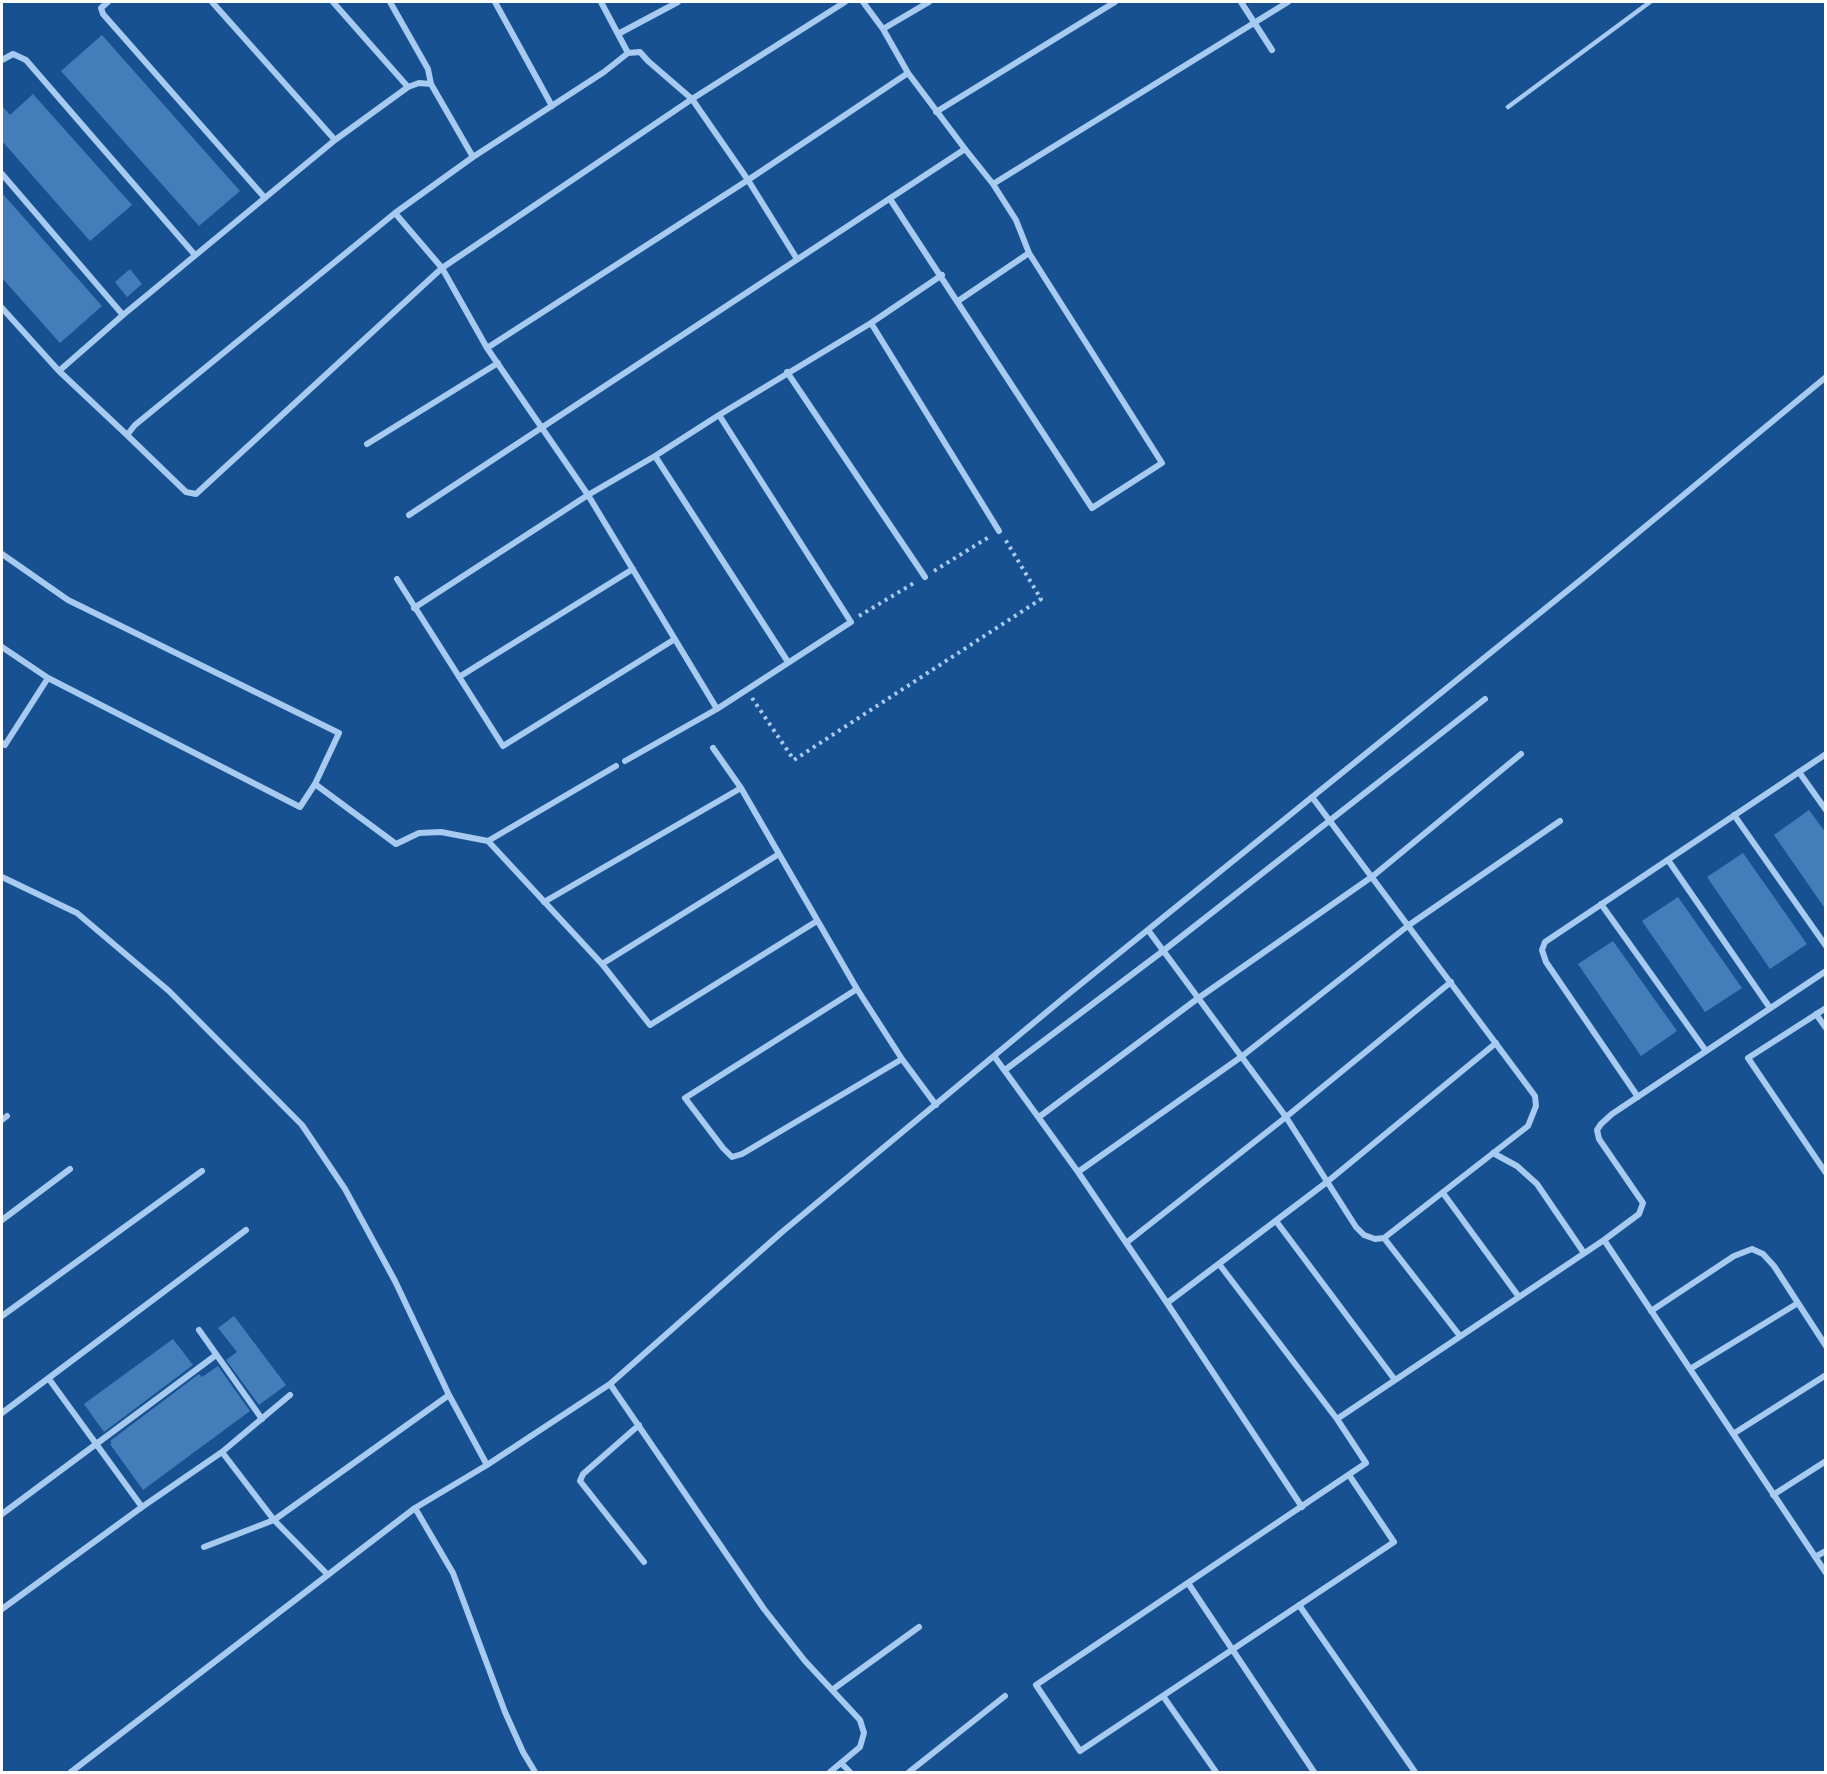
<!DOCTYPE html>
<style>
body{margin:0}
#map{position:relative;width:1827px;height:1774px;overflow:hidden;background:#185191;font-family:Helvetica,sans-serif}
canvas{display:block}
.frame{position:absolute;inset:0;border:3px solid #fff;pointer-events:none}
</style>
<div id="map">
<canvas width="1827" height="1774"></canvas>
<div class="frame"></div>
</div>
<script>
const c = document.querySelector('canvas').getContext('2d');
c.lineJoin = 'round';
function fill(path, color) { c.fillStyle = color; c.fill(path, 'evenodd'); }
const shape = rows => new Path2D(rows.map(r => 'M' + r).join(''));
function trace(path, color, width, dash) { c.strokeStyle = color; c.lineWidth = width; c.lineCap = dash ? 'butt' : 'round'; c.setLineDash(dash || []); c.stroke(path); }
const building = shape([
 [102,35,240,191,199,226,61,71],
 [33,94,132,205,90,241,2,141,2,106,10,115],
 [2,193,102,306,60,343,2,278],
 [130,269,142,284,127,297,115,282],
 [1809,810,1826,833,1826,910,1774,835],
 [1743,853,1807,944,1770,969,1707,877],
 [1678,897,1742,988,1705,1012,1642,921],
 [1613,941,1677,1031,1641,1056,1578,964],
 [234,1316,286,1385,259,1405,226,1360,237,1352,218,1328],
 [173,1339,193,1365,104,1432,84,1404],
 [218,1366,250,1411,143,1490,110,1444,112,1443,110,1441,199,1374,202,1377]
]);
const path = shape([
 [934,571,989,537],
 [859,616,914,583],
 [752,698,794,760,1041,599,1005,539]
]);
const service = shape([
 [1508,107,1650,2]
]);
const minor = shape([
 [108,2,101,8,103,14,265,198],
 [212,2,335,140],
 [333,2,408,87],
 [390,2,428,69,431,84],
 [495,2,552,106],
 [601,2,628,53],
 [845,2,692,99,442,268,487,348,588,495,655,456,719,415,871,323,942,275],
 [1241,2,1272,50],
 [883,29,929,2],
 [618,34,678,2],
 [2,60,13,54,26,60,195,255],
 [936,112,1115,2],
 [965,149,993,184,1288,2],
 [2,174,123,315],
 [890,199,1092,508,1162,463,1029,253,1016,220,993,184],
 [958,301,1029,253],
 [2,308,59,371,127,435,135,425,395,213,473,157,604,72,628,53,640,52,648,61,692,99,748,180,797,259],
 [871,323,999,531],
 [487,348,748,180,908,73],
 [59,371,123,315,335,140,408,87,419,83,431,84,473,157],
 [787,372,925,577],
 [127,435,186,492,196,494,442,268,395,213],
 [367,444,498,363],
 [655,456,788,662],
 [409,515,965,149,908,73,883,29,863,2],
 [2,554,68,600,339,733,315,784,300,807,48,678,2,647],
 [397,579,503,746,675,639],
 [414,608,588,495,717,709],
 [459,677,633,569],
 [2,743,5,745,48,678],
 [713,748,741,788,857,989,902,1059,936,1105],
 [625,761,717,709,851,622,719,415],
 [616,766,488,841,602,964,650,1025,817,921],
 [1799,772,1826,810],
 [315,784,396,844,419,833,441,832,488,841],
 [1734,815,1826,946],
 [1668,860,1770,1008],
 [2,877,77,913,169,991,302,1125,345,1189,395,1281,449,1395,487,1465],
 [544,902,741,788],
 [1601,904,1706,1051],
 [1148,930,1286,1117,1356,1227,1364,1235,1375,1239,1384,1238,1528,1126,1536,1106,1535,1096,1312,797],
 [602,964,779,854],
 [857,989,685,1098,723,1148,732,1157,742,1154,902,1059],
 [1826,1008,1748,1058,1826,1173],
 [1816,1014,1826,1028],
 [994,1056,1078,1172,1167,1303,1302,1507],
 [1005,1070,1163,951,1485,699],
 [1638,1097,1546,962,1542,950,1545,942,1826,754],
 [1039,1117,1197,999,1373,876,1521,754],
 [2,1120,7,1116],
 [1493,1153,1517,1166,1537,1184,1584,1253],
 [1078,1172,1241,1057,1409,925,1560,821],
 [1443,1193,1519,1297],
 [2,1220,70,1169],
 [1276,1221,1395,1380],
 [1384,1238,1460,1336],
 [1604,1240,1639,1214,1643,1203,1599,1139,1597,1130,1601,1124,1612,1114,1826,971],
 [1126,1243,1286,1117,1451,982],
 [1219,1264,1337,1419],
 [1167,1303,1327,1182,1496,1043],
 [1651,1311,1734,1256,1752,1249,1763,1254,1774,1266,1826,1346],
 [2,1316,202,1171],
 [199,1330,262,1419],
 [1690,1369,1798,1303],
 [49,1379,142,1507],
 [610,1384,764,1609,805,1661,860,1720,864,1733,860,1747,830,1772],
 [2,1413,246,1230],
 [639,1425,583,1474,580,1481,644,1562],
 [1733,1434,1826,1375],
 [222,1452,274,1520,328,1575],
 [1349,1475,1394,1542,1080,1751,1036,1685,1366,1463,1337,1419,1604,1240,1826,1573],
 [1773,1495,1826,1461],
 [415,1508,453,1573,505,1712,523,1752,535,1772],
 [2,1514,216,1355],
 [204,1547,274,1520,449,1395],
 [1815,1557,1826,1551],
 [1188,1583,1314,1772],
 [1299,1605,1415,1772],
 [2,1609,142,1507,222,1452,290,1395],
 [832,1690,919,1627],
 [1163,1696,1216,1772],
 [841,1763,850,1772],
 [71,1772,415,1508,487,1465,610,1384,782,1232,1066,996,1588,574,1826,377],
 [909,1772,1005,1696]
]);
fill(building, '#447eba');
trace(path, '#a6caf0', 4, [3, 4.5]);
trace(service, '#a6caf0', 4.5);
trace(minor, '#a6caf0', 6);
</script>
